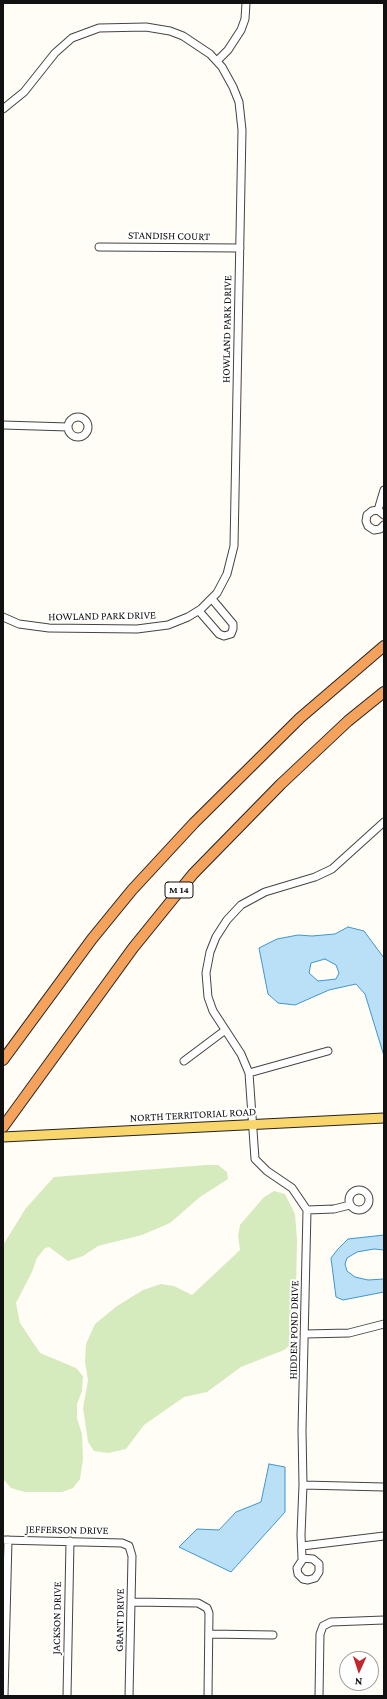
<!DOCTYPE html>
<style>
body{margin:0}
#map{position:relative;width:387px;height:1699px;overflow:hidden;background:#fffdf5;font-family:"Crimson Pro",serif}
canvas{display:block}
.frame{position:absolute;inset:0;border:4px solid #111;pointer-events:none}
.north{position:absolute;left:339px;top:1651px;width:40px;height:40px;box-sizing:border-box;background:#fff;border:1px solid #a0a0a0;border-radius:50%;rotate:183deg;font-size:11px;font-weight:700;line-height:16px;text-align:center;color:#111}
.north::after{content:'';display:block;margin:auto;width:14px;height:18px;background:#c4262e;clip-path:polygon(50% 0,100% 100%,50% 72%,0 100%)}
</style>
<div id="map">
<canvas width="387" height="1699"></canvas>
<div class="frame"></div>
<div class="north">N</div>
</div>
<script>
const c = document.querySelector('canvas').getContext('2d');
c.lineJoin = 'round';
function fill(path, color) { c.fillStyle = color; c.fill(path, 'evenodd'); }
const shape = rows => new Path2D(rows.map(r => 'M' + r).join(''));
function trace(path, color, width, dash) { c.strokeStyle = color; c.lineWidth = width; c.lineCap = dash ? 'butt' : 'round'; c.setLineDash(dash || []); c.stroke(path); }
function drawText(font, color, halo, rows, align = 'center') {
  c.font = font + ' "Crimson Pro",serif'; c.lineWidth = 4; c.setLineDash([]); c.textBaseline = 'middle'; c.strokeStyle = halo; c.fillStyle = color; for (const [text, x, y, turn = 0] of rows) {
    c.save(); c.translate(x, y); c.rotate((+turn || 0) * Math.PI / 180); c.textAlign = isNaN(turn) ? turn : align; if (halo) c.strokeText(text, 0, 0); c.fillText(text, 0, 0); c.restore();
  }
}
const green = shape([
 [206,1165,218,1165,227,1172,228,1179,200,1197,170,1223,142,1235,98,1246,83,1256,68,1261,49,1247,45,1248,37,1258,32,1272,16,1303,20,1323,40,1353,76,1368,83,1376,82,1391,77,1404,77,1418,82,1434,83,1459,80,1479,73,1488,62,1492,25,1492,11,1488,3,1479,3,1245,26,1208,54,1177],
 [274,1191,285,1194,295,1214,297,1239,295,1341,284,1350,241,1367,207,1392,184,1397,144,1425,126,1449,108,1453,94,1451,88,1442,83,1408,88,1380,85,1362,86,1344,95,1324,117,1306,143,1290,161,1284,174,1286,192,1295,240,1250,238,1236,240,1225,264,1197]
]);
const water = shape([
 [348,927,364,931,384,958,384,1056,365,994,356,984,329,990,295,1005,278,1003,268,994,259,948,277,939,298,935,312,936,335,934,348,927],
 [325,959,336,965,339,973,336,979,318,981,309,973,311,963,325,959],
 [384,1235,384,1250,374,1249,357,1252,347,1258,345,1264,347,1271,355,1277,368,1280,384,1279,384,1292,343,1300,336,1297,331,1258,338,1249,348,1239,384,1235],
 [269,1464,285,1467,285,1512,231,1572,179,1547,197,1529,219,1530,236,1512,261,1502,269,1464]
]);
const minor = shape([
 [217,61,228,50,241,30,245,19,246,3],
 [3,109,24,92,55,53,72,38,99,28,146,27,170,31,183,36,210,54,222,67,233,87,239,102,242,130,234,546,227,574,217,593,201,609,188,617,168,625,137,629,49,628,19,624,3,617],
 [99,247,240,248],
 '68 427a10 10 0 1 1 20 0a10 10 0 1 1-20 0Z',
 [3,425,68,427],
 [378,510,384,490],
 [384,515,378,510,372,511,367,515,366,521,368,526,374,530,380,529,384,525],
 [199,611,219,634,224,636,231,634,233,629,233,624,212,599],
 [184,1061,224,1031],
 [249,1073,328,1051],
 '349 1200a10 10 0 1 1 20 0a10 10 0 1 1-20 0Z',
 [307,1210,334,1209,350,1205],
 [305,1334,349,1333,384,1324],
 [303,1485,384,1487],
 [3,1540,122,1543,129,1546,132,1556,129,1696],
 [302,1546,384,1536],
 [302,1558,313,1559,319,1564,319,1572,315,1578,308,1580,303,1579,298,1574,297,1568,303,1559,302,1558,301,1535,303,1485,302,1430,307,1210,292,1188,267,1171,255,1159,249,1073,241,1054,213,1011,208,997,206,973,210,952,216,937,227,920,241,905,265,892,315,877,332,869,384,822],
 [131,1602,198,1603,207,1608,209,1613,208,1696],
 [209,1634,273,1635],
 [4,1696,8,1540],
 [67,1696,70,1541],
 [319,1696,320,1634,323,1626,331,1622,384,1620]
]);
const major = shape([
 [3,1137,384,1118]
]);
const highway = shape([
 [3,1060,92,939,132,890,194,823,300,718,384,646],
 [3,1127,133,948,193,874,281,784,348,721,384,692]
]);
const shields = [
 [179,890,28]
];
const shieldNames = [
 ["M 14",179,890]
];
const streetNames = [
 ["STANDISH COURT",169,236,1],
 ["HOWLAND PARK DRIVE",227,329,-89],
 ["HOWLAND PARK DRIVE",102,616,-1],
 ["NORTH TERRITORIAL ROAD",193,1115,-3],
 ["HIDDEN POND DRIVE",294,1330,-89],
 ["JEFFERSON DRIVE",67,1530,1],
 ["JACKSON DRIVE",57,1618,-89],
 ["GRANT DRIVE",120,1620,-89]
];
fill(green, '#d5ebbd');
fill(water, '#b9e0f7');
trace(water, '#3f96cf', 1);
trace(minor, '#444', 9);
trace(major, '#222', 11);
trace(highway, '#222', 12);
trace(minor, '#fff', 7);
trace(major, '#f9d66b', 9);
trace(highway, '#f5a25d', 10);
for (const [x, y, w] of shields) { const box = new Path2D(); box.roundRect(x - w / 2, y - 8, w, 16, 3); c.fillStyle = '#fff'; c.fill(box); trace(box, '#111', 1); }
drawText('bold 10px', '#111', null, shieldNames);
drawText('11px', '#111', '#fff', streetNames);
</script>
